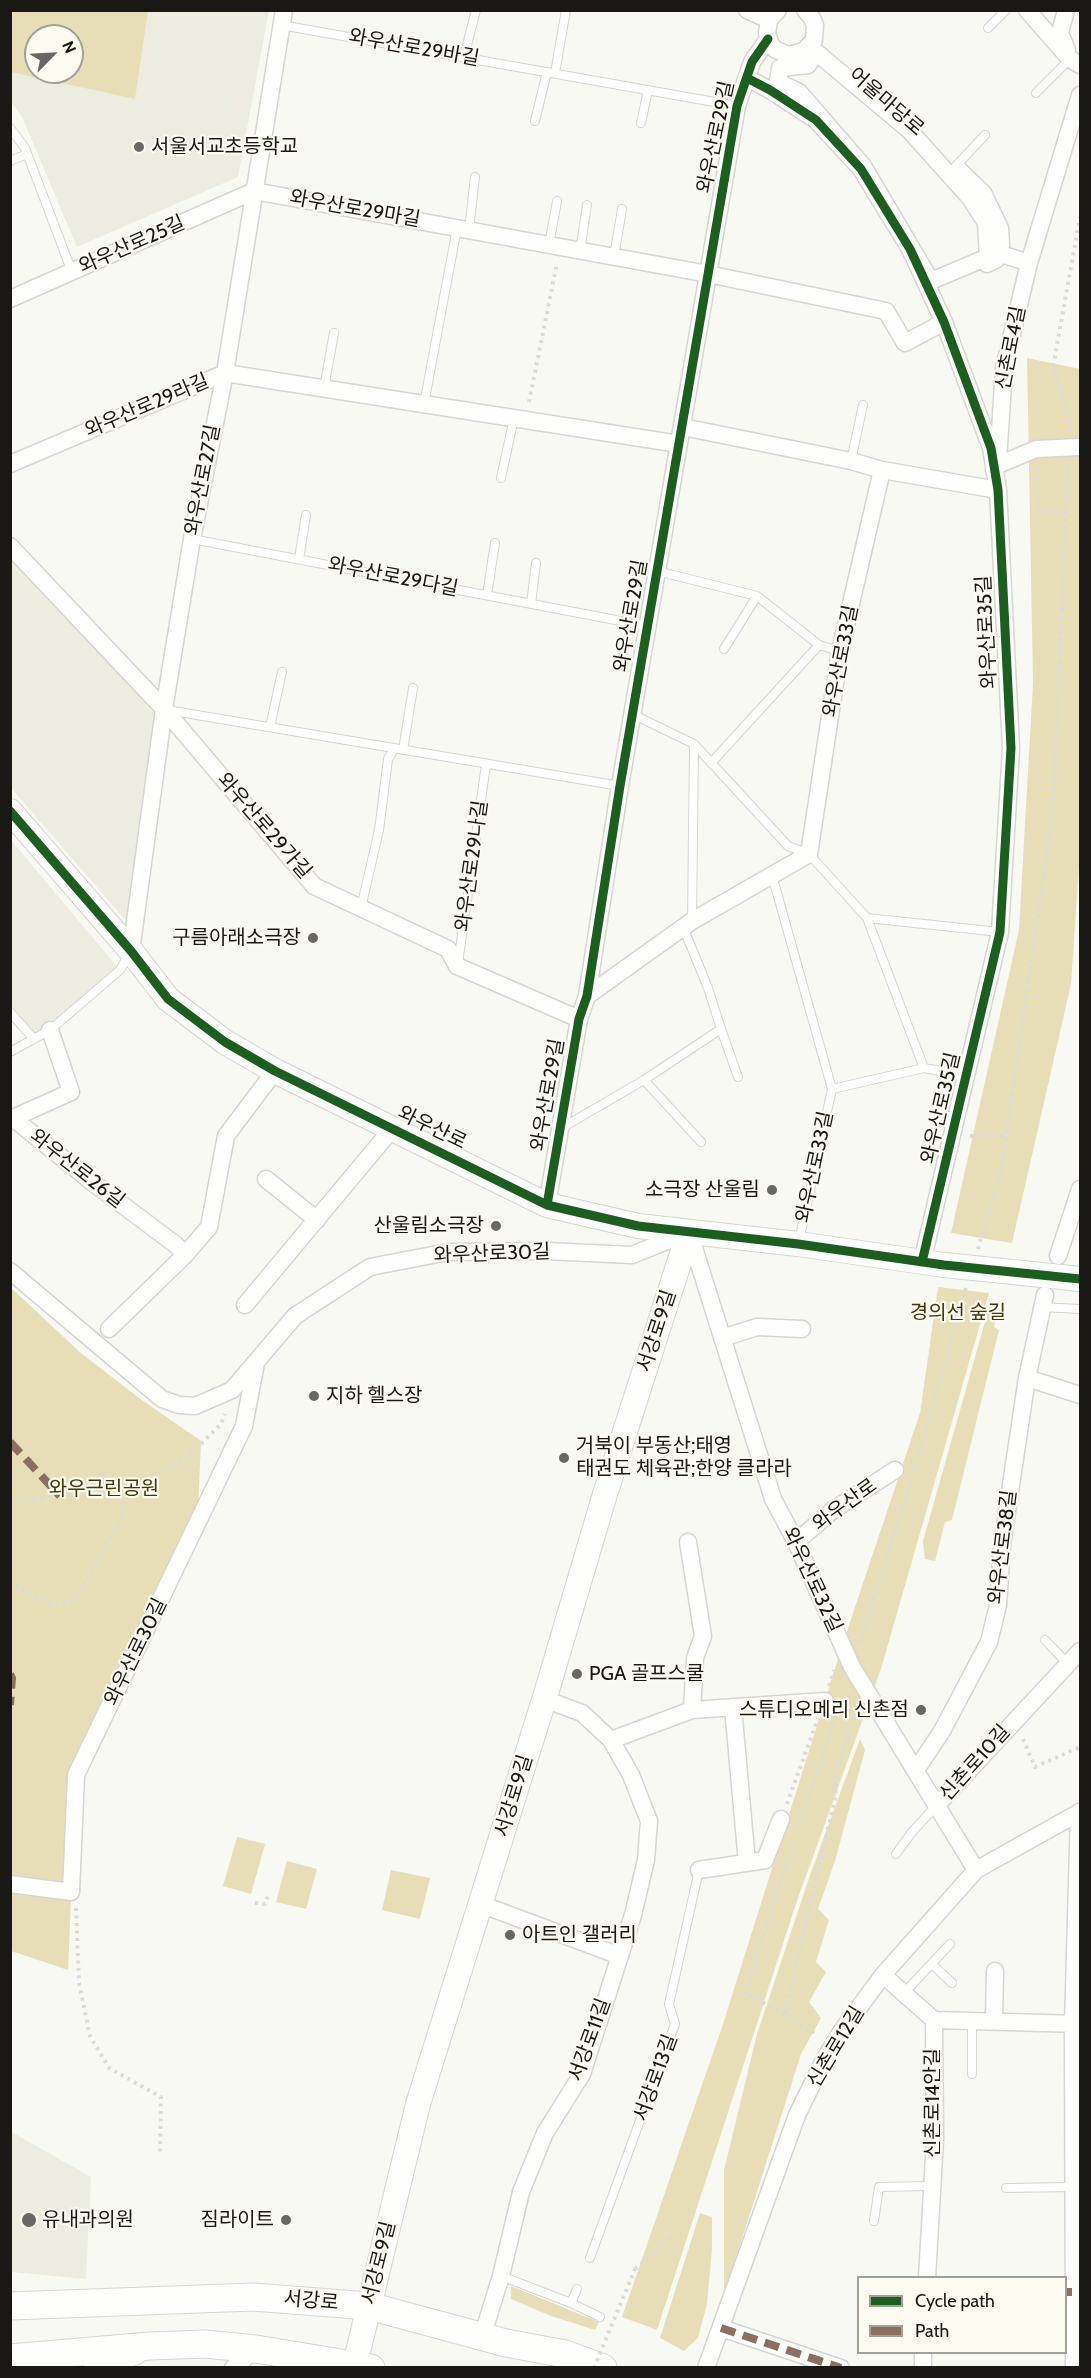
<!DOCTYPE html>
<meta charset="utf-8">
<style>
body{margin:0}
#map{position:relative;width:1091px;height:2378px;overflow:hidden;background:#f9f9f4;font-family:Cabin,sans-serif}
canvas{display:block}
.frame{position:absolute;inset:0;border:12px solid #191815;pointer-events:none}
.legend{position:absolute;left:857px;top:2276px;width:210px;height:78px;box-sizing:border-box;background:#fcfaf1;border:2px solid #a1a099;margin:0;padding:8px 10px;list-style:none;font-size:18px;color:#191815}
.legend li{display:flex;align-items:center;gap:12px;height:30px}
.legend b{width:30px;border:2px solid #a1a099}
.north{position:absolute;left:24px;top:24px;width:60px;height:60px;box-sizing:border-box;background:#fcfaf1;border:2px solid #a1a099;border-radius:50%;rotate:66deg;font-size:16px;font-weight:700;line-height:24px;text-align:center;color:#191815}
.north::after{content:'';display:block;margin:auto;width:21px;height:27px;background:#676763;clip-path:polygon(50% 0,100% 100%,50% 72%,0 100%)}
</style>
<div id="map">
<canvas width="1091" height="2378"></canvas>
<div class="frame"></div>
<ul class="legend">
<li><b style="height:8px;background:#1b5e20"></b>Cycle path</li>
<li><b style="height:8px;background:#8d6e63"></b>Path</li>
</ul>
<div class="north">N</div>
</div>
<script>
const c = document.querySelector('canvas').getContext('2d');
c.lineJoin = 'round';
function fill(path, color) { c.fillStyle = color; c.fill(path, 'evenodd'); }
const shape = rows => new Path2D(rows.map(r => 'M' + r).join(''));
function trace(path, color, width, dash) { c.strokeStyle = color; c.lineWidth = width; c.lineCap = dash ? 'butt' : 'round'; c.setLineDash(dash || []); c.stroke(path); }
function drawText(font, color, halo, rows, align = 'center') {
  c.font = font + ' Cabin,"Noto Sans KR",sans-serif'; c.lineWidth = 4.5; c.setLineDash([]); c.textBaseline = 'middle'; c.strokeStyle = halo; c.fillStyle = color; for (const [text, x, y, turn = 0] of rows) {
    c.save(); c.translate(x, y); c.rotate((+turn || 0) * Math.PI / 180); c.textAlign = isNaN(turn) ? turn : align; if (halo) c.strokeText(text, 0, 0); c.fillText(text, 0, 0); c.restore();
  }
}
const built = shape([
 [10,11,269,11,238,177,77,247,22,117,11,102],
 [36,36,72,36,72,72,36,72],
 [10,546,164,709,134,930,11,788],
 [10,839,120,970,34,1039,11,1012],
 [10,2131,91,2177,86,2279,11,2272]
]);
const green = shape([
 [11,10,148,11,135,99,11,72],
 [36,36,72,36,72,72,36,72],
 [1027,358,1080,369,1080,852,1071,984,1012,1243,951,1233,1019,930,1033,683],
 [10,1287,82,1354,142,1400,201,1441,198,1511,71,1772,71,1899,68,1970,11,1951],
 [938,1287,989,1293,881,1669,798,1898,657,2330,622,2317,723,2024,842,1646,920,1413],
 [990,1304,998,1307,994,1327,999,1330,952,1520,945,1522,935,1561,925,1559,923,1541],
 [860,1739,865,1750,835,1861,818,1909,829,1920,816,1962,826,1972,809,2002,821,2018,801,2054,724,2295,724,2170,757,2034,810,1875],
 [237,1837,265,1844,251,1894,223,1886],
 [287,1861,317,1869,306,1909,276,1902],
 [391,1870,430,1878,420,1919,382,1910],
 [700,2213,712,2217,712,2249,707,2304,698,2338,684,2351,660,2338],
 [511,2286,599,2322,595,2330,551,2316,511,2299]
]);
const path = shape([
 [529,402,557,263],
 [1069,431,1069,416,1053,367,1080,217],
 [1037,468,1038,510,1066,513],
 [970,1136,1006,1136],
 [978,1249,1001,1171,1053,810,1068,466],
 [914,1471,966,1288],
 [10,1502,126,1488],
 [10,1580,22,1590,52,1604,74,1601,121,1520,126,1488,186,1459,221,1424,225,1414],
 [860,1643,912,1478],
 [829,1686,834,1670],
 [1023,1739,1035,1767,1080,1747],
 [787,1804,818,1718],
 [800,1825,836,1715],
 [255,1903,265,1904,268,1896],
 [76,1908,79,1983,90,2036,109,2068,161,2097,160,2156],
 [785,2014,745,1993,797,1835],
 [814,2031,811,2033,785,2014,835,1799,837,1770,856,1708],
 [635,2269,675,2234]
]);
const lane = shape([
 [281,25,737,106],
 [988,28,1006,10],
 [464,57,476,10],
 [555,73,566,10],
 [1036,93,1070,59],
 [535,121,547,72],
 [641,123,648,90],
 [10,128,25,148,72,272],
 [10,161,27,154],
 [955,167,985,135],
 [469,230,475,177],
 [549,245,557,201],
 [580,251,587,205],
 [614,257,622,209],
 [324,388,334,333],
 [424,404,457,228],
 [851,461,863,405],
 [501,478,514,418],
 [192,539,647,626],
 [299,559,306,515],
 [657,571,757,596,819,645,840,651],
 [487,595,495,543],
 [531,604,536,563],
 [724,649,757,596],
 [167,710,620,786],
 [632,714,694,744,788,846,809,854,867,918,1000,932],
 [270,727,282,672],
 [403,750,413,688],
 [711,763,819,645],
 [772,875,832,1089,799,1241],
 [361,908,379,830,388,759,395,748],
 [867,918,924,1068,966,1076],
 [692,921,694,744],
 [458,963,486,765],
 [10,1012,34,1039],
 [721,1029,738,1077],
 [10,1052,50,1030,120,970,129,954],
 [644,1080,701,1142],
 [832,1089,924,1068],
 [560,1129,644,1080,721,1029,708,988,683,927],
 [1041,1307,1080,1309],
 [1045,1640,1067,1663],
 [896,1854,912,1832,936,1806],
 [932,1964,952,1983],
 [904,1993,950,1944],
 [972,2074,972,2020],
 [1006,2188,1073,2187],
 [874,2221,879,2187,931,2186],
 [590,2258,675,2024,669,2004,699,1870],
 [501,2276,571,2303,600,2317],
 [571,2303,577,2289]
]);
const street = shape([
 [747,10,769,20],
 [778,10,769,20,767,33,771,45,776,50,789,55,804,51,814,40,815,25,812,18,805,10],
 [1027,10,1070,59,1080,65],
 [1066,10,1060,33,1067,50],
 [816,52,909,130,970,198,986,223,988,257,931,281,863,166,799,92,778,82,780,68,808,65,816,52],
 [747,78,770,90,816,120,861,169,910,249,944,322,991,448,998,490,1011,748,1000,932,922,1262],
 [959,170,983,193,1000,228,1001,245,997,259,987,264],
 [998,253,1029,263],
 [10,299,254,191,708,274,886,311,905,343,944,322],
 [683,427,851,461,882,470,998,490],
 [998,461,1004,368,1029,263,1080,95],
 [10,464,225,373,679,444],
 [994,470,998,465,1036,449,1080,447],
 [10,546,164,709,314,886,448,949,457,966,579,1019],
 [131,951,164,709,192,539,225,373,284,10],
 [587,996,692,921,809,854,840,651,882,470],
 [50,1030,71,1092,13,1118,92,1182,176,1245,185,1255],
 [266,1179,317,1220],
 [547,1205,579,1019,587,996,620,786,737,106,752,62,768,39],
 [1058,1256,1080,1189],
 [10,1271,162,1399,179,1405,195,1406,232,1390,295,1316,370,1267,448,1252,546,1251,632,1255,689,1232,773,1499,796,1542,852,1667,976,1870],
 [245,1305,392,1129],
 [109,1329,185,1255,209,1227,226,1136,275,1071],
 [722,1338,757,1327,802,1329],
 [1027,1378,1080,1395],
 [688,1542,703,1636,695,1658,692,1710],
 [796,1542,833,1510,895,1470],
 [733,1707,747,1863],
 [611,1740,692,1710,825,1701],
 [916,1770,942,1731,989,1642,998,1605,1002,1545,1027,1378,1045,1295],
 [936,1806,1080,1651],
 [699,1870,765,1860,781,1819],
 [10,1884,71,1892,76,1775,244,1426,256,1363],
 [480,1904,620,1956],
 [883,1975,934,2020,1080,2024],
 [994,2020,995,1971],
 [927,2278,935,2139,934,2020],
 [721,2328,841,2368],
 [482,2337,501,2276,521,2192,545,2133,582,2074,633,1915,646,1860,649,1821,631,1775,611,1740,582,1713,544,1699],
 [233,2368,256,2349],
 [706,2368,797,2115,824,2060,841,2032,883,1975,976,1870,1080,1812],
 [923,2368,923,2352],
 [1074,2368,1073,2024,1079,1812]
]);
const secondary = shape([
 [10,811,131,951,168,999,225,1042,275,1071,547,1205,638,1226,798,1244,944,1265],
 [1013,1272,1080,1279],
 [355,2364,418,2104,548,1687,605,1494,689,1232],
 [96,2368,136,2352]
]);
const primary = shape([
 [10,2306,253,2297,369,2306,506,2343,565,2354,603,2368],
 [10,2358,150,2346,205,2344,256,2349,371,2368]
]);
const pathBridge = shape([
 [594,2368,635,2269]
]);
const secondaryBridge = shape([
 [944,1265,1013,1272]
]);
const quiet = shape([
 [10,1442,60,1496],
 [10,1674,12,1678,10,1705],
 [1066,2292,1072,2292],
 [721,2328,841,2368]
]);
const cycleway = shape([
 [747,78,770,90,816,120,861,169,910,249,944,322,991,448,998,490,1011,748,1000,932,922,1262],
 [10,811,131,951,168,999,225,1042,275,1071,547,1205,638,1226,798,1244,944,1265,1080,1279],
 [547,1205,579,1019,587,996,620,786,737,106,752,62,768,39]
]);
const markers = [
 [139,147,6,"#676763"],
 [313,938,6,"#676763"],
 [772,1190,6,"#676763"],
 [496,1226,6,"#676763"],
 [314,1396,6,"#676763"],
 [564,1458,6,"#676763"],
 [577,1674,6,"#676763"],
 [921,1710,6,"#676763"],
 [510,1935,6,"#676763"],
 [29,2220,8,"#676763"],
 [286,2220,6,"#676763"]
];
const streetNames = [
 ["와우산로29바길",414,48,10],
 ["어울마당로",886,102,41],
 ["와우산로29길",716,137,-78],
 ["와우산로29마길",355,209,10],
 ["와우산로25길",132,245,-24],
 ["신촌로4길",1011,348,-79],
 ["와우산로29라길",147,406,-23],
 ["와우산로27길",203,480,-79],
 ["와우산로29다길",393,577,11],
 ["와우산로29길",631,616,-80],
 ["와우산로35길",987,632,-93],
 ["와우산로33길",841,661,-79],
 ["와우산로29가길",264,826,49],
 ["와우산로29나길",472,866,-82],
 ["와우산로29길",548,1095,-80],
 ["와우산로35길",941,1108,-77],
 ["와우산로",432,1128,26],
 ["와우산로33길",815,1167,-78],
 ["와우산로26길",77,1169,38],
 ["와우산로30길",492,1254,-2],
 ["서강로9길",657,1331,-72],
 ["와우산로",845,1505,-36],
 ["와우산로38길",1003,1547,-83],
 ["와우산로32길",812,1580,65],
 ["와우산로30길",136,1652,-64],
 ["신촌로10길",975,1763,-48],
 ["서강로9길",514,1796,-73],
 ["서강로11길",590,2040,-70],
 ["신촌로12길",836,2047,-59],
 ["서강로13길",656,2078,-70],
 ["신촌로14안길",933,2103,-90],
 ["서강로9길",379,2263,-76],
 ["서강로",311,2301,5]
];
const poiNames = [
 ["서울서교초등학교",151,147],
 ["구름아래소극장",301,938,"right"],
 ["소극장 산울림",760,1190,"right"],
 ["산울림소극장",484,1226,"right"],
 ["지하 헬스장",326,1396],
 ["거북이 부동산;태영",576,1446],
 ["태권도 체육관;한양 클라라",576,1469],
 ["PGA 골프스쿨",589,1674],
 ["스튜디오메리 신촌점",909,1710,"right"],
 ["아트인 갤러리",522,1935],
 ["유내과의원",42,2220],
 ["짐라이트",274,2220,"right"]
];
const parkNames = [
 ["경의선 숲길",958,1313],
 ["와우근린공원",104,1489]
];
fill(built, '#eeece1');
fill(green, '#e7deb8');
trace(lane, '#d5d5d1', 10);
trace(street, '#d5d5d1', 19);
trace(secondary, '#d5d5d1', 26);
trace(primary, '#d5d5d1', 29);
trace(path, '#dadad8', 4, [3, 4.5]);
trace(lane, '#fefefd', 8);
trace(street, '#fefefd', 16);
trace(secondary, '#fefefd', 24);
trace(primary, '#fefefd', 27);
trace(secondaryBridge, '#d5d5d1', 26, []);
trace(pathBridge, '#dadad8', 4, [3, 4.5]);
trace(secondaryBridge, '#fefefd', 24);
trace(quiet, '#8d6e63', 8, [15, 8]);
trace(cycleway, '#1b5e20', 9);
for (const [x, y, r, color] of markers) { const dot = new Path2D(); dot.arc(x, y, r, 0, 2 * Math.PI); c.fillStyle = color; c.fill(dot); trace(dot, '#fcfaf1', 2); }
drawText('20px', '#191815', '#fcfaf1', streetNames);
drawText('20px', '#191815', '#fcfaf1', poiNames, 'left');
drawText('20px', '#43380a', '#fcfaf1', parkNames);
</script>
